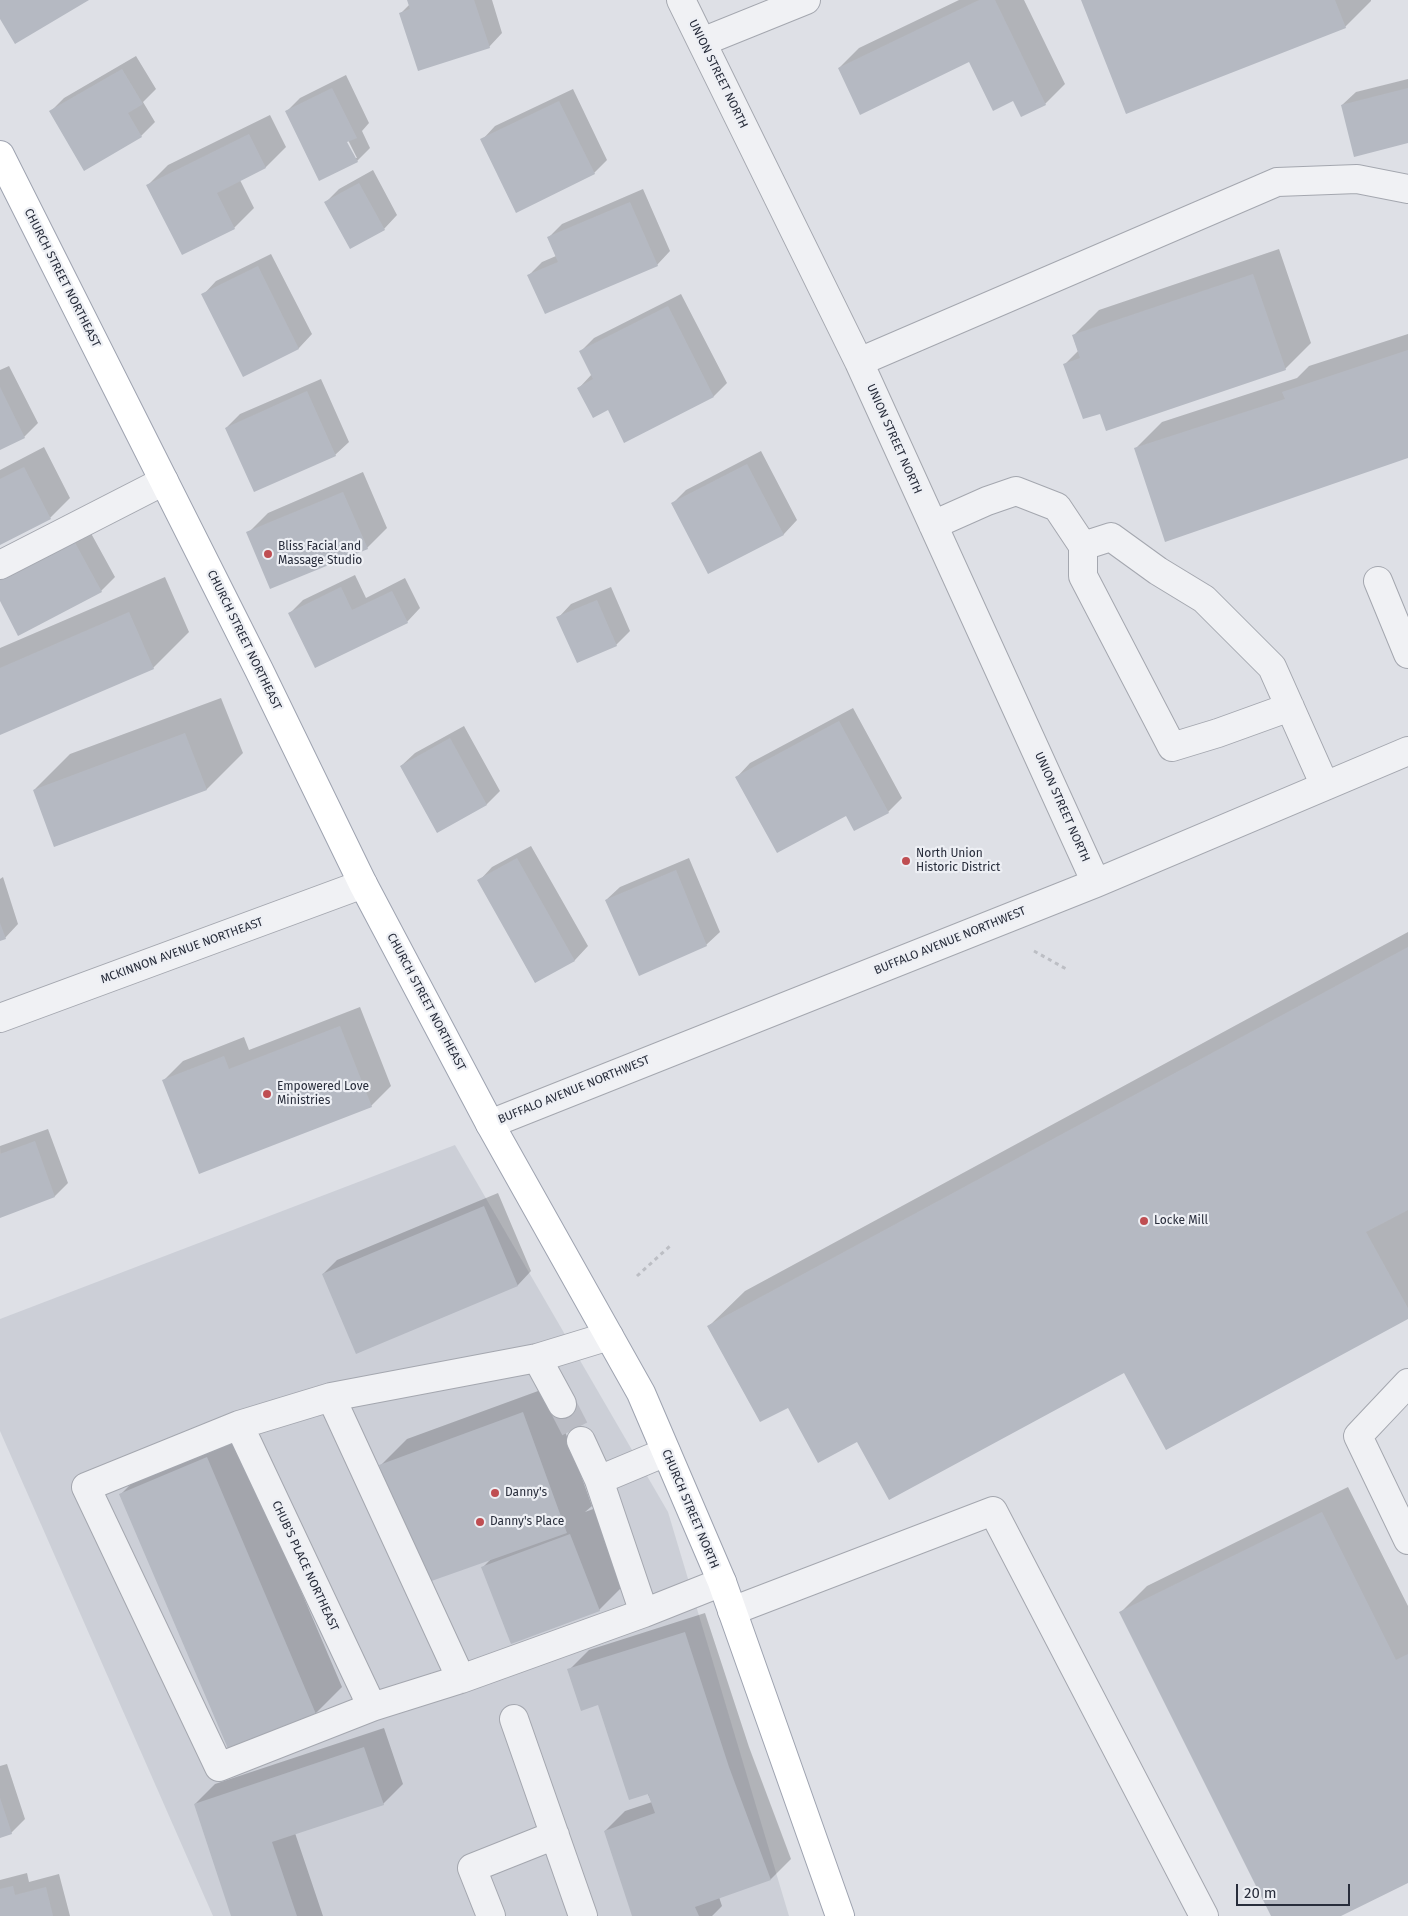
<!DOCTYPE html>
<style>
body{margin:0}
#map{position:relative;width:1408px;height:1916px;overflow:hidden;background:#dee0e6;font-family:"Fira Sans",sans-serif}
canvas{display:block}
.scale{position:absolute;left:1236px;top:1884px;width:114px;height:22px;box-sizing:border-box;border:2px solid #282d3b;border-top:0;padding-left:6px;font-size:15px;line-height:18px;white-space:nowrap;color:#282d3b;-webkit-text-stroke:4px #edeff4;paint-order:stroke}
</style>
<div id="map">
<canvas width="1408" height="1916"></canvas>
<div class="scale">20 m</div>
</div>
<script>
const c = document.querySelector('canvas').getContext('2d');
c.lineJoin = 'round';
function fill(path, color) { c.fillStyle = color; c.fill(path, 'evenodd'); }
const shape = rows => new Path2D(rows.map(r => 'M' + r).join(''));
function trace(path, color, width, dash) { c.strokeStyle = color; c.lineWidth = width; c.lineCap = dash ? 'butt' : 'round'; c.setLineDash(dash || []); c.stroke(path); }
function drawText(font, color, halo, rows, align = 'center') {
  c.font = font + ' "Fira Sans",sans-serif'; c.lineWidth = 4.5; c.setLineDash([]); c.textBaseline = 'middle'; c.strokeStyle = halo; c.fillStyle = color; for (const [text, x, y, turn = 0] of rows) {
    c.save(); c.translate(x, y); c.rotate((+turn || 0) * Math.PI / 180); c.textAlign = isNaN(turn) ? turn : align; if (halo) c.strokeText(text, 0, 0); c.fillText(text, 0, 0); c.restore();
  }
}
const built = shape([
 [455,1145,668,1512,789,1916,213,1916,0,1431,0,1319]
]);
const shadow = shape([
 [408,0,492,0,502,33,489,47,401,13,410,4],
 [959,0,1024,0,1065,84,1045,104,1014,100,969,61,839,68,859,48],
 [1083,0,1371,0,1371,1,1345,27],
 [136,56,156,89,143,102,155,122,141,136,51,111,64,98],
 [346,75,369,123,362,131,370,148,357,161,287,111,300,98],
 [346,136,357,158,354,158,343,137],
 [1408,79,1408,142,1342,105,1356,92],
 [573,89,607,160,594,173,482,140,495,126],
 [270,115,286,147,266,167,240,180,254,208,234,228,148,185,168,165],
 [373,170,397,215,384,229,326,202,339,189],
 [643,189,670,251,657,265,529,275,542,262,556,256,548,238,562,224],
 [1279,249,1311,343,1285,369,1065,364,1078,351,1073,336,1099,310],
 [271,254,312,334,299,348,243,375,203,295,216,281],
 [681,294,727,383,714,396,608,409,579,388,592,374,580,352,594,338],
 [1408,334,1408,457,1136,448,1162,422,1297,378,1309,366],
 [9,366,38,423,24,437,0,448,0,370],
 [321,379,349,442,335,455,226,428,240,414],
 [44,447,70,498,50,518,0,543,0,470],
 [761,451,797,520,784,534,709,572,672,504,686,490],
 [363,472,387,528,367,548,248,533,268,513],
 [87,526,115,577,101,591,0,598],
 [355,575,366,598,405,578,420,608,407,622,290,613,303,600],
 [165,577,189,632,153,668,0,734,0,648],
 [611,587,630,631,616,645,558,618,571,604],
 [221,698,243,753,207,789,55,846,34,790,70,754],
 [853,708,902,798,888,812,846,815,737,777,750,763],
 [464,726,500,791,487,804,437,832,401,766,415,753],
 [531,846,588,946,575,960,535,982,479,881,492,867],
 [689,858,720,932,706,945,606,900,620,887],
 [3,877,18,924,5,938,0,939,0,879],
 [1408,932,1408,1318,1124,1371,857,1440,788,1406,709,1326,745,1291],
 [360,1007,391,1086,371,1106,163,1081,183,1061,244,1037,249,1050],
 [48,1129,68,1183,55,1196,1,1216,0,1146],
 [498,1193,531,1271,518,1285,357,1352,323,1274,337,1260],
 [549,1387,592,1506,585,1512,596,1508,625,1584,599,1610,482,1568,491,1559,381,1465,407,1439],
 [233,1432,342,1687,316,1713,229,1749,121,1494,147,1468],
 [1348,1487,1408,1606,1408,1882,1338,1916,1272,1916,1121,1612,1147,1586],
 [705,1613,749,1747,791,1859,771,1879,719,1897,722,1906,712,1916,633,1916,605,1831,625,1811,652,1802,599,1703,569,1670,589,1650],
 [384,1728,403,1784,383,1804,295,1833,323,1916,232,1916,195,1804,215,1784],
 [7,1764,25,1819,11,1833,0,1836,0,1766],
 [27,1873,29,1882,59,1874,70,1916,0,1916,0,1880]
]);
const building = shape([
 [0,0,89,0,15,44,0,19],
 [407,0,474,0,490,48,418,71,399,13,410,9],
 [979,0,995,0,1046,105,1021,117,1013,101,993,111,969,62,860,115,838,68],
 [1081,0,1335,0,1346,28,1126,114],
 [122,69,143,104,128,113,142,137,84,171,49,111],
 [332,88,357,138,347,142,358,162,319,181,285,111],
 [1408,88,1408,143,1354,157,1341,105],
 [559,101,595,174,516,213,480,139],
 [249,134,266,168,217,193,235,229,182,255,146,185],
 [359,183,385,230,350,249,324,202],
 [630,202,658,266,545,314,527,275,558,262,547,237],
 [258,266,299,349,243,377,201,294],
 [1253,274,1286,370,1106,431,1100,414,1083,419,1063,364,1080,358,1072,335],
 [668,306,714,397,624,443,608,410,593,418,577,388,593,379,579,351],
 [1408,350,1408,458,1165,542,1134,448,1285,399,1282,392],
 [0,387,25,438,0,450],
 [307,391,336,456,254,492,225,428],
 [747,464,784,535,708,574,671,503],
 [24,467,51,519,0,545,0,479],
 [343,492,368,549,270,589,246,532],
 [73,539,102,592,18,636,0,601,0,577],
 [341,587,352,610,392,591,408,623,315,668,288,613],
 [597,600,617,646,577,663,556,617],
 [129,612,154,669,0,735,0,668],
 [839,721,889,813,854,831,846,816,777,853,735,777],
 [185,733,207,790,54,847,33,790],
 [450,738,487,805,437,833,400,766],
 [517,858,575,961,535,983,477,880],
 [676,870,707,946,639,976,605,900],
 [0,923,6,939,0,941],
 [1408,947,1408,1210,1366,1232,1408,1308,1408,1319,1166,1450,1124,1373,889,1500,857,1442,818,1463,788,1408,760,1422,707,1326],
 [340,1026,372,1107,199,1174,162,1080,224,1056,229,1069],
 [35,1141,55,1197,0,1218,0,1154],
 [484,1206,518,1286,356,1354,322,1274],
 [523,1412,567,1533,423,1584,379,1465],
 [207,1457,316,1714,229,1751,119,1494],
 [1322,1512,1396,1660,1408,1654,1408,1883,1341,1916,1271,1916,1119,1612],
 [570,1534,600,1611,511,1644,481,1567],
 [685,1632,729,1767,771,1880,695,1907,699,1916,632,1916,604,1831,655,1813,648,1794,629,1800,598,1705,581,1711,567,1669],
 [364,1747,384,1805,272,1842,297,1916,231,1916,194,1804],
 [0,1798,12,1834,0,1838],
 [13,1886,15,1895,46,1887,53,1916,0,1916,0,1889]
]);
const minorTunnel = shape([
 [562,1404,581,1441]
]);
const path = shape([
 [1034,951,1068,970],
 [637,1276,670,1246]
]);
const minor = shape([
 [681,0,859,362,1096,883],
 [702,42,806,0],
 [859,362,1277,182,1357,179,1408,189],
 [933,525,987,501,1016,491,1057,507,1083,546],
 [0,565,164,481],
 [1378,581,1408,654],
 [1290,707,1218,733,1172,747,1083,576,1083,546,1111,537,1158,571,1204,599,1272,667,1325,786],
 [0,1018,363,884],
 [490,1124,1096,883,1408,751],
 [609,1336,537,1358,331,1397,239,1425,86,1487,219,1767,372,1707,461,1679,644,1613,722,1582],
 [537,1358,562,1404],
 [1408,1383,1358,1436,1408,1540],
 [331,1397,461,1679],
 [239,1425,372,1707],
 [581,1441,599,1480,644,1613],
 [599,1480,666,1452],
 [732,1611,993,1511,1204,1916],
 [514,1719,583,1916],
 [491,1916,472,1868,555,1835]
]);
const major = shape([
 [0,155,259,670,363,884,490,1124,641,1393,722,1582,840,1916]
]);
const markers = [
 [268,554,5,"#bf4e52"],
 [906,861,5,"#bf4e52"],
 [267,1094,5,"#bf4e52"],
 [1144,1221,5,"#bf4e52"],
 [495,1493,5,"#bf4e52"],
 [480,1522,5,"#bf4e52"]
];
const streetNames = [
 ["UNION STREET NORTH",718,74,64],
 ["CHURCH STREET NORTHEAST",62,278,63],
 ["UNION STREET NORTH",894,439,66],
 ["CHURCH STREET NORTHEAST",244,640,64],
 ["UNION STREET NORTH",1062,807,66],
 ["BUFFALO AVENUE NORTHWEST",950,941,-22],
 ["MCKINNON AVENUE NORTHEAST",182,951,-20],
 ["CHURCH STREET NORTHEAST",426,1002,62],
 ["BUFFALO AVENUE NORTHWEST",574,1090,-22],
 ["CHURCH STREET NORTH",690,1509,67],
 ["CHUB'S PLACE NORTHEAST",305,1566,65]
];
const poiNames = [
 ["Bliss Facial and",278,547],
 ["Massage Studio",278,561],
 ["North Union",916,854],
 ["Historic District",916,868],
 ["Empowered Love",277,1087],
 ["Ministries",277,1101],
 ["Locke Mill",1154,1221],
 ["Danny's",505,1493],
 ["Danny's Place",490,1522]
];
fill(built, '#cccfd7');
fill(shadow, '#0003');
fill(building, '#b5b9c2');
trace(minorTunnel, '#babcc4', 28, [28, 14]);
trace(minor, '#a4a7af', 30);
trace(major, '#9ea3b0', 30);
trace(path, '#bcbec4', 3, [4, 4]);
trace(minor, '#f0f1f4', 28);
trace(major, '#fff', 28);
for (const [x, y, r, color] of markers) { const dot = new Path2D(); dot.arc(x, y, r, 0, 2 * Math.PI); c.fillStyle = color; c.fill(dot); trace(dot, '#edeff4', 2); }
drawText('12px', '#282d3b', '#edeff4', streetNames);
drawText('12px', '#282d3b', '#edeff4', poiNames, 'left');
</script>
